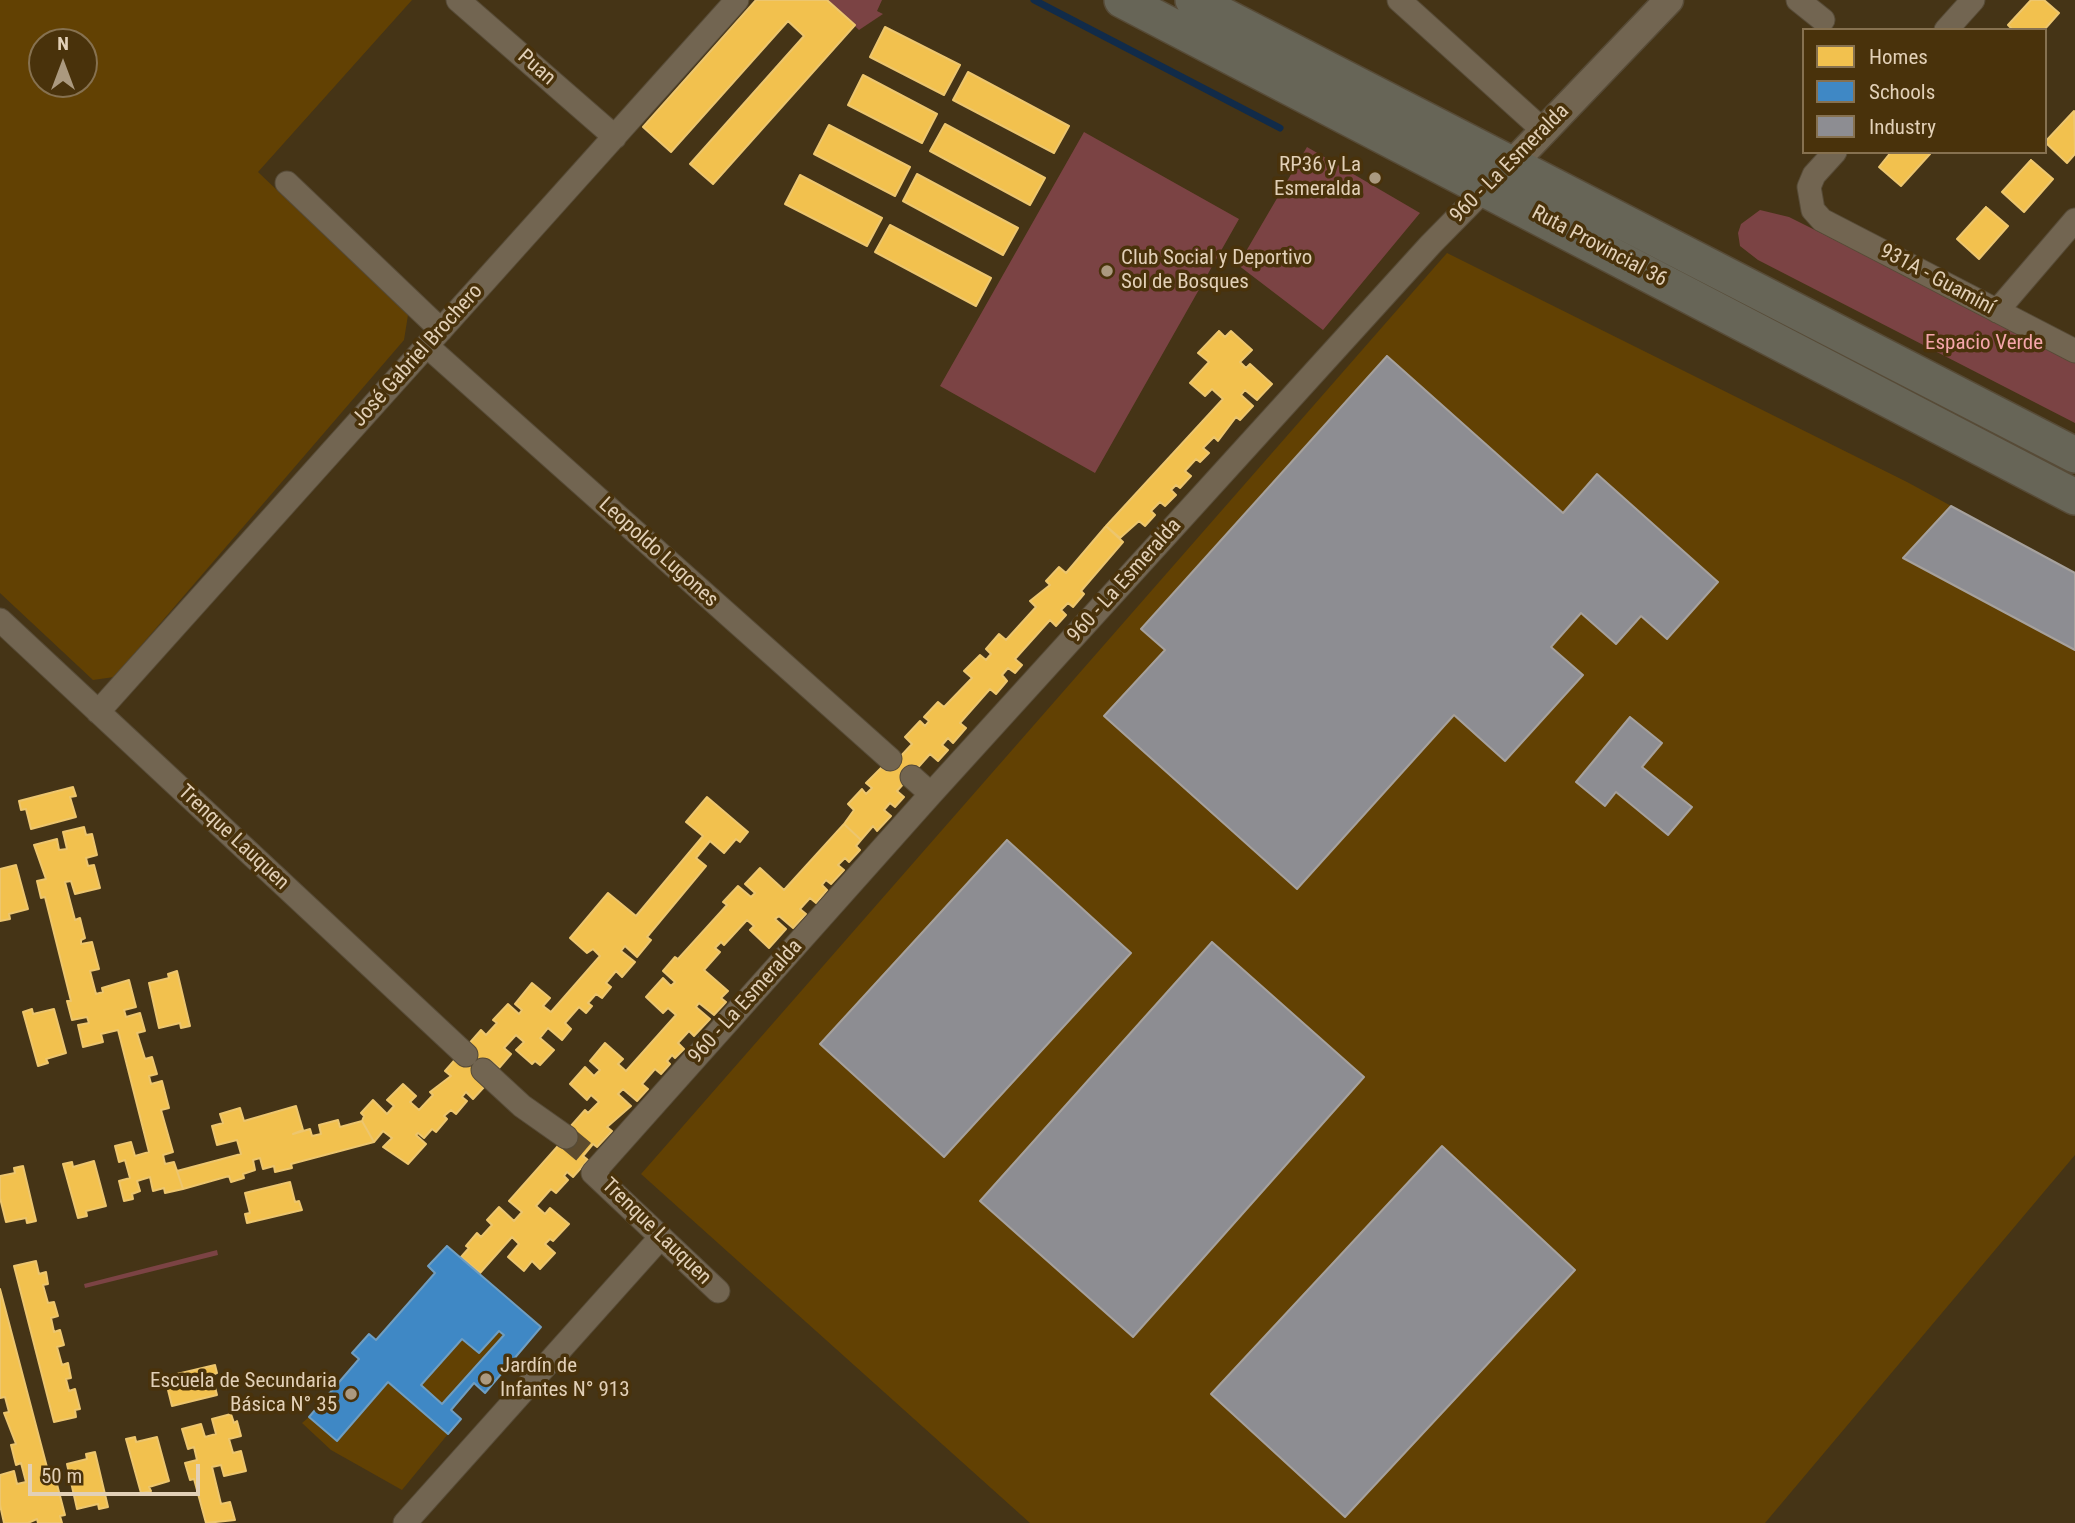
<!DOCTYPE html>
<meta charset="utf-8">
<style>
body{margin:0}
#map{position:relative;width:2075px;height:1523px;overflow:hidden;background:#453416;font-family:"Roboto Condensed",sans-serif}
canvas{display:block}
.legend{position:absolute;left:1802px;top:28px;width:245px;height:126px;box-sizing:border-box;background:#49320b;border:2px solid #867150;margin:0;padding:9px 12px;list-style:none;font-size:21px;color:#e2d0b7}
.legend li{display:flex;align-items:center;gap:14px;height:35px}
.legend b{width:35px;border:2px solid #867150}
.north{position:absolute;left:28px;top:28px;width:70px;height:70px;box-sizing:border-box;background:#49320b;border:2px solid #867150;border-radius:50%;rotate:0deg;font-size:19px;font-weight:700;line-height:28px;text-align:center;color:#e2d0b7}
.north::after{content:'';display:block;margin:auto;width:24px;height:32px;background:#ab997f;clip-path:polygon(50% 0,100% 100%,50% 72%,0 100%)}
.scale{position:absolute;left:28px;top:1464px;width:172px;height:32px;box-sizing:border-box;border:4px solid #e2d0b7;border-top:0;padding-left:9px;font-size:21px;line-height:24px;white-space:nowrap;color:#e2d0b7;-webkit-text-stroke:5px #49320b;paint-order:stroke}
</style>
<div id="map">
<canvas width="2075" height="1523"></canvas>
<ul class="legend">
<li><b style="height:19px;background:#f2c14e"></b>Homes</li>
<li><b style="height:19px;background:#3f88c5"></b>Schools</li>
<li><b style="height:19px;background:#8d8d92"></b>Industry</li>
</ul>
<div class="north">N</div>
<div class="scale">50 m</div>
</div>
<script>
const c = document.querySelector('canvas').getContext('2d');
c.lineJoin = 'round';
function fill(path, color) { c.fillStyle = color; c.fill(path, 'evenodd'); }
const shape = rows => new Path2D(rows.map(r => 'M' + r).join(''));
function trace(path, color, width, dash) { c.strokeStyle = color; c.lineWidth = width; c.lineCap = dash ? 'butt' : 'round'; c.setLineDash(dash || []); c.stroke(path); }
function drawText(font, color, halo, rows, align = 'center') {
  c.font = font + ' "Roboto Condensed",sans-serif'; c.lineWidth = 7; c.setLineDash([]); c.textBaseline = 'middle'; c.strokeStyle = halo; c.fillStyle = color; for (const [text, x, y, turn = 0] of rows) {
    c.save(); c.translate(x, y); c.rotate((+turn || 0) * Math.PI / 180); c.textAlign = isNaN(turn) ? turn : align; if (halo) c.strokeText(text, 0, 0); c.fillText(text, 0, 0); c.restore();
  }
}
const built = shape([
 [0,0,412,0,258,172,408,315,404,340,114,677,93,680,0,593],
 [42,42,84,42,84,84,42,84],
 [1447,253,1907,482,2075,573,2075,1155,1765,1523,1030,1523,641,1174],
 [499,1331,504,1335,442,1404,421,1385,462,1339,479,1353],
 [388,1382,448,1434,402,1490,331,1450,302,1423,309,1417,337,1441]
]);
const green = shape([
 [827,0,882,0,877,11,883,14,859,30],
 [1084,132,1239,219,1095,473,940,386],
 [1307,147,1420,213,1323,330,1238,265],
 [1760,210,1789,217,2075,360,2075,423,1758,260,1740,246,1738,233,1741,224],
 [217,1250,218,1255,85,1288,84,1284]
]);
const homes = shape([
 [756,0,827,0,855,25,713,184,690,164,804,36,788,21,671,152,643,127,756,0],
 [2031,0,2044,0,2059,13,2044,30,2013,30,2008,25,2031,0],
 [885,27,960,65,944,95,870,57,885,27],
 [968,72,1069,126,1054,153,953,100,968,72],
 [863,75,937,114,922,143,848,105,863,75],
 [2074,111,2075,154,2067,163,2045,142,2074,111],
 [945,124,1045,178,1030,205,930,151,945,124],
 [829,125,910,167,895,196,814,154,829,125],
 [1891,152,1928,152,1930,154,1901,186,1879,167,1891,152],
 [2031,160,2053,179,2024,212,2002,192,2031,160],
 [917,174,1018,228,1003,255,903,201,917,174],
 [800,175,882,218,867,246,785,204,800,175],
 [1986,207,2008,226,1979,259,1957,239,1986,207],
 [890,225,991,278,976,306,875,252,890,225],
 [1219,331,1225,337,1231,331,1252,350,1240,362,1246,368,1250,364,1272,384,1257,400,1245,390,1241,395,1253,406,1240,420,1236,417,1218,441,1214,437,1203,448,1209,453,1200,462,1196,459,1185,471,1191,476,1180,488,1176,485,1171,490,1176,495,1165,506,1160,502,1151,511,1155,515,1145,526,1139,521,1120,538,1106,526,1223,399,1212,389,1205,396,1190,383,1209,362,1198,353,1219,331],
 [1106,526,1123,542,1081,591,1084,594,1073,607,1068,603,1061,610,1066,615,1056,626,1050,620,1015,659,1022,665,1015,673,1008,668,1002,675,1007,681,996,694,990,689,960,723,966,728,953,743,948,738,942,745,948,750,938,761,930,754,897,791,904,797,895,807,890,803,884,810,891,816,877,831,873,826,861,840,844,824,854,810,848,804,862,789,866,794,872,788,866,783,882,767,887,771,912,744,905,737,920,721,925,726,929,721,924,717,938,702,944,707,972,678,964,671,980,655,986,660,991,654,986,649,999,634,1006,640,1036,607,1030,601,1050,585,1046,581,1059,567,1066,573,1106,526],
 [73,787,76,796,70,797,76,817,31,829,26,809,21,810,19,801,73,787],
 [707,797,748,832,740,842,736,839,724,853,710,841,696,858,706,866,647,937,651,940,637,957,625,946,621,951,635,962,622,977,616,971,606,983,611,987,602,998,596,994,588,1003,592,1006,586,1013,579,1007,565,1023,571,1029,562,1040,548,1028,540,1038,554,1050,540,1065,535,1061,532,1064,516,1050,524,1042,516,1035,504,1048,511,1054,499,1068,491,1061,476,1078,485,1086,473,1099,466,1092,462,1097,467,1101,456,1114,451,1110,444,1116,447,1119,436,1132,432,1129,424,1138,418,1133,416,1135,426,1144,408,1164,383,1147,392,1138,383,1131,374,1142,362,1121,364,1116,361,1113,373,1100,387,1114,394,1106,387,1100,403,1084,416,1096,410,1102,419,1110,433,1095,430,1092,451,1076,445,1071,481,1030,486,1035,497,1023,493,1020,508,1004,519,1014,522,1010,515,1004,532,983,550,998,543,1006,551,1012,600,956,593,949,587,953,570,938,608,893,636,916,703,836,686,822,707,797],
 [844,824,861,840,856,846,860,850,849,862,845,858,838,865,844,870,831,884,826,880,822,885,827,890,816,903,810,898,800,909,806,914,793,928,779,916,775,919,786,929,769,948,750,930,754,926,747,920,724,945,721,942,715,948,720,952,704,970,728,991,721,998,726,1002,714,1015,699,1003,696,1007,710,1019,694,1036,689,1031,678,1043,684,1049,675,1058,672,1055,667,1061,670,1064,661,1074,655,1069,642,1084,648,1089,637,1101,623,1089,618,1094,631,1106,607,1127,612,1131,597,1147,593,1144,583,1156,588,1160,573,1177,567,1172,564,1176,568,1180,556,1193,551,1189,536,1206,545,1214,550,1208,569,1224,553,1241,550,1239,545,1244,555,1253,540,1269,532,1261,524,1271,508,1257,519,1244,512,1237,480,1273,461,1257,469,1248,466,1246,477,1233,481,1237,492,1225,487,1220,499,1207,514,1221,522,1212,509,1201,573,1129,570,1127,585,1110,588,1113,599,1102,591,1095,587,1100,570,1084,585,1067,594,1076,600,1070,590,1061,605,1043,623,1059,618,1064,626,1071,676,1015,668,1008,663,1013,646,997,663,978,671,986,675,982,663,971,675,957,678,959,727,905,723,902,738,886,751,897,755,893,745,884,760,868,784,890,844,824],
 [84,827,86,835,92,834,97,855,86,858,88,866,94,865,100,888,75,894,71,881,65,882,75,920,80,918,85,938,81,940,81,944,92,942,99,969,90,971,96,994,103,992,102,988,129,980,136,1007,124,1010,126,1017,140,1013,145,1031,137,1033,145,1059,152,1057,157,1074,149,1076,151,1084,162,1081,169,1108,161,1110,173,1152,163,1155,165,1164,174,1162,183,1189,165,1193,164,1188,153,1191,150,1177,137,1181,140,1191,132,1194,133,1199,124,1201,119,1181,130,1178,125,1160,119,1162,115,1146,131,1142,135,1156,149,1152,118,1030,101,1034,103,1042,83,1047,78,1025,89,1023,87,1017,72,1020,67,1001,71,1001,45,897,41,898,37,881,46,879,34,845,57,839,59,850,67,849,63,832,84,827],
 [16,865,28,909,9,914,10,919,0,921,0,869,16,865],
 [177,971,190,1026,181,1028,180,1023,159,1028,149,983,169,978,168,974,177,971],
 [32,1009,33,1014,54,1009,66,1053,46,1059,48,1063,38,1066,23,1012,32,1009],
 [296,1106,303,1130,293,1134,310,1129,312,1136,321,1134,319,1125,338,1120,340,1127,362,1121,374,1142,291,1164,292,1168,275,1172,274,1166,263,1169,260,1158,253,1160,255,1170,243,1174,244,1178,231,1182,229,1176,183,1189,177,1171,241,1154,237,1140,217,1145,212,1126,223,1123,220,1114,240,1108,244,1121,296,1106],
 [94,1161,106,1206,86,1211,87,1216,78,1218,63,1164,72,1162,73,1167,94,1161],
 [23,1166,36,1221,27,1223,26,1218,6,1222,0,1198,0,1176,15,1173,14,1168,23,1166],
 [290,1182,295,1202,299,1201,302,1210,247,1223,245,1214,250,1213,245,1193,290,1182],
 [36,1261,39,1274,46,1272,48,1284,43,1285,48,1303,54,1302,58,1316,51,1318,54,1332,60,1330,64,1345,57,1347,62,1365,68,1363,71,1378,66,1379,69,1391,75,1389,80,1409,75,1410,76,1417,54,1422,14,1266,36,1261],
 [0,1289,48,1471,53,1469,65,1515,60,1516,62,1523,38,1523,37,1519,28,1523,4,1523,0,1505,0,1475,14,1471,17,1484,26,1482,21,1463,16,1465,11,1445,16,1444,4,1413,9,1412,5,1397,0,1398,0,1289],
 [215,1365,217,1373,212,1375,217,1395,172,1406,167,1386,163,1388,160,1378,215,1365],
 [231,1414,234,1423,237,1421,241,1436,229,1439,233,1453,241,1451,246,1471,224,1476,221,1465,212,1467,221,1504,230,1502,235,1520,206,1523,194,1479,190,1480,185,1463,197,1460,194,1447,188,1449,182,1429,201,1424,205,1437,216,1434,212,1419,231,1414],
 [135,1437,136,1442,157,1437,169,1481,149,1487,151,1491,141,1493,126,1439,135,1437],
 [95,1452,108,1507,99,1509,98,1504,77,1509,67,1464,87,1459,86,1454,95,1452]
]);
const schools = shape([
 [447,1246,541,1327,485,1393,474,1383,451,1410,461,1419,448,1434,388,1382,337,1441,309,1417,359,1359,352,1353,369,1334,376,1340,435,1273,428,1266,447,1246],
 [499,1331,504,1335,442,1404,421,1385,462,1339,479,1353,499,1331]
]);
const industry = shape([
 [1387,356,1563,513,1597,474,1718,582,1667,639,1641,616,1616,644,1581,613,1551,647,1583,675,1505,761,1454,715,1297,889,1104,716,1165,650,1141,629,1387,356],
 [1951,506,2075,573,2075,650,1903,558,1951,506],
 [1630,717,1662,743,1642,767,1692,807,1668,835,1616,792,1605,806,1576,782,1630,717],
 [1007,840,1131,953,944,1157,820,1044,1007,840],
 [1212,942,1364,1077,1133,1337,980,1201,1212,942],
 [1442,1146,1575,1270,1345,1517,1211,1394,1442,1146]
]);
const stream = shape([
 [1034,0,1280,128]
]);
const minorTunnel = shape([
 [566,1137,585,1153]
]);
const minor = shape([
 [458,0,615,137],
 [1399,0,1544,131],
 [1798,0,1823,20],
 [1946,30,1973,0],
 [1835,152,1814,175,1809,187,1813,210,1822,220,2075,351],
 [287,183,441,330],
 [1997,311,2075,220],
 [427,346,890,759],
 [0,620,466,1055],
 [98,712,737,0],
 [912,777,931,794],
 [483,1070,522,1106,566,1137],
 [718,1291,593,1173,931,794,1431,244,1492,182],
 [405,1523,661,1237]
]);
const tertiary = shape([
 [1510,166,1669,0]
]);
const primary = shape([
 [1122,0,2075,497],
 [1193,0,2075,455]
]);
const markers = [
 [1375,178,7,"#ab997f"],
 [1107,271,7,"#ab997f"],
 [486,1379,7,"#ab997f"],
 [351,1394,7,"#ab997f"]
];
const streetNames = [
 ["Puan",536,68,41],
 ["960 - La Esmeralda",1510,164,-45],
 ["Ruta Provincial 36",1599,247,28],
 ["931A - Guaminí",1937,280,28],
 ["José Gabriel Brochero",418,356,-48],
 ["Leopoldo Lugones",658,553,42],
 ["960 - La Esmeralda",1125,581,-48],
 ["Trenque Lauquen",233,838,43],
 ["960 - La Esmeralda",746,1002,-48],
 ["Trenque Lauquen",656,1232,44]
];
const poiNames = [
 ["RP36 y La",1361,166],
 ["Esmeralda",1361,190],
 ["Club Social y Deportivo",1121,259,"left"],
 ["Sol de Bosques",1121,283,"left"],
 ["Jardín de",500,1367,"left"],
 ["Infantes N° 913",500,1391,"left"],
 ["Escuela de Secundaria",337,1382],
 ["Básica N° 35",337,1406]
];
const parkNames = [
 ["Espacio Verde",1984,344]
];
fill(built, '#624103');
fill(green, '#7b4344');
fill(homes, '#f2c14e');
trace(homes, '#edc66e', 2);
fill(schools, '#3f88c5');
trace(schools, '#709ec1', 2);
fill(industry, '#8d8d92');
trace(industry, '#a6a19d', 2);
trace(stream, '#112b49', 7);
trace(minorTunnel, '#5d4b2e', 23, [23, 11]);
trace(minor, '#574b37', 25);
trace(tertiary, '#574b37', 31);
trace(primary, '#574b37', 38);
trace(minor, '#726551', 23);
trace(tertiary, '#726551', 28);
trace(primary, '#676557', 35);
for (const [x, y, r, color] of markers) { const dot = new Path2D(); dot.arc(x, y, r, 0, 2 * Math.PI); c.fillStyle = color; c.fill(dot); trace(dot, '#49320b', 2.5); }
drawText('21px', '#e2d0b7', '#49320b', streetNames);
drawText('21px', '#e2d0b7', '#49320b', poiNames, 'right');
drawText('21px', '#f5a6ab', '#49320b', parkNames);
</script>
